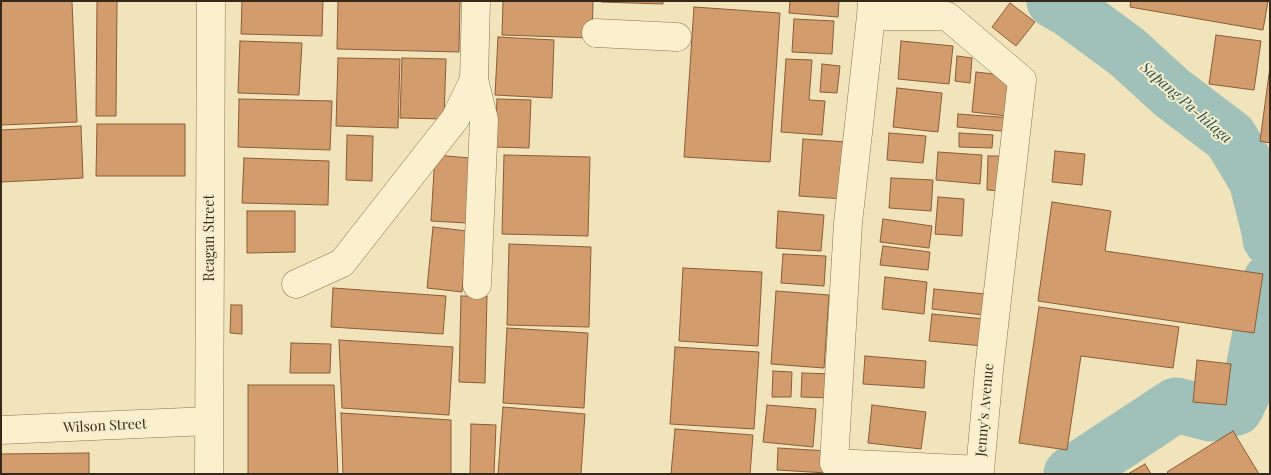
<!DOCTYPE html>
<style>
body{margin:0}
#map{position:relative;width:1271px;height:475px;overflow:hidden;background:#f1e3ba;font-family:"Playfair Display",serif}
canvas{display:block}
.frame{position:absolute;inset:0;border:2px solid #37291a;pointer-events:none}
</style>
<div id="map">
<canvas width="1271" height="475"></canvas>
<div class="frame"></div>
</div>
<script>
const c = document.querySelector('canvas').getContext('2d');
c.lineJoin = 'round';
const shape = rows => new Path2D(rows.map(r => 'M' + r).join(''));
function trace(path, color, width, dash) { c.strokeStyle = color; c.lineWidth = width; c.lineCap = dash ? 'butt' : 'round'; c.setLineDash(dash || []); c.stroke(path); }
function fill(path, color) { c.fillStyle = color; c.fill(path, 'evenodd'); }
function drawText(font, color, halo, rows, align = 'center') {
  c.font = font + ' "Playfair Display",serif'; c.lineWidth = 4; c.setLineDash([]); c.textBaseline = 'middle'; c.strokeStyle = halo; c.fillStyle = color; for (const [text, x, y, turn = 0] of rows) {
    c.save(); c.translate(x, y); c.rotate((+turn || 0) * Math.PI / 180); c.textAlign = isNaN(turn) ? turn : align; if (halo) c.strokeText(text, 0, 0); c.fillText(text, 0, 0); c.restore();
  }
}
const river = shape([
 [1054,1,1070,10,1127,52,1172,93,1230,137,1256,180,1269,231,1270,239],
 [1071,474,1176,405,1211,414,1236,408,1252,375,1270,281]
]);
const building = shape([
 [1,1,72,1,77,122,1,125,1,1],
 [97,1,117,1,116,116,96,116,97,1],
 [242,1,323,1,322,36,241,34,242,1],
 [338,1,460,1,459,52,337,49,338,1],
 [503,1,593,1,592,38,502,35,503,1],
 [601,1,663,1,663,4,601,2,601,1],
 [790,1,839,1,838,17,789,13,790,1],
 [1131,1,1268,1,1263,30,1130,7,1131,1],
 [1010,3,1035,22,1016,46,992,27,1010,3],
 [694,7,780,13,770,162,684,157,694,7],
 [794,19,834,21,832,54,792,52,794,19],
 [1216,35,1261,41,1254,90,1209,84,1216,35],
 [498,37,554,40,552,98,495,95,498,37],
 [240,41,302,43,299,95,238,93,240,41],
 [901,41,953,46,949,84,898,79,901,41],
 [957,56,972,58,970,83,955,81,957,56],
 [338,58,400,59,398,128,336,126,338,58],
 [402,58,446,59,444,119,400,118,402,58],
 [786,59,812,60,809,100,825,101,822,135,781,132,786,59],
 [822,64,840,66,837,93,820,92,822,64],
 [1270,67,1270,143,1260,141,1270,67],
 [976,72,1011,76,1007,116,972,112,976,72],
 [897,88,942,93,938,132,893,127,897,88],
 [239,99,332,101,330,150,238,147,239,99],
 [497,99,531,100,529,148,495,147,497,99],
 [958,114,1013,118,1013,132,957,127,958,114],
 [97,124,185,124,185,176,96,176,97,124],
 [81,126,83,178,1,182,1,130,81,126],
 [889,133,926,136,923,163,887,160,889,133],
 [959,133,993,135,992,148,959,147,959,133],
 [347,135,373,136,372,181,346,180,347,135],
 [803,139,847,142,844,199,799,196,803,139],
 [1055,151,1085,154,1082,185,1052,182,1055,151],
 [938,152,982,155,980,184,936,180,938,152],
 [435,155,470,158,466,223,431,221,435,155],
 [504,155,590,157,588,236,502,234,504,155],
 [988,156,1002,156,1002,191,987,190,988,156],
 [244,158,329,161,328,205,242,203,244,158],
 [891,178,933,180,931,211,889,208,891,178],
 [938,197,964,199,962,236,935,234,938,197],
 [1052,202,1111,211,1105,251,1263,274,1254,333,1038,301,1052,202],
 [247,211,295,211,295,252,247,253,247,211],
 [778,211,824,215,821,251,776,248,778,211],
 [883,219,932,226,929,248,880,242,883,219],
 [433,227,467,231,462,292,427,288,433,227],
 [509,244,591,247,589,327,507,325,509,244],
 [883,246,930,252,928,270,880,265,883,246],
 [783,254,826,256,824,286,781,283,783,254],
 [683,268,762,272,758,346,679,341,683,268],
 [885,277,927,282,924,314,882,309,885,277],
 [333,288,446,296,443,334,331,327,333,288],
 [934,289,985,294,983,315,932,309,934,289],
 [776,291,829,295,824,368,771,364,776,291],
 [461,296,487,296,485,383,459,382,461,296],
 [231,305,242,305,242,334,230,333,231,305],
 [1039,307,1179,327,1173,368,1081,356,1067,450,1019,443,1039,307],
 [932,314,986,319,983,346,929,341,932,314],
 [507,328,588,333,584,408,503,403,507,328],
 [339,340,453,347,449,415,342,408,339,340],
 [291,343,331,344,330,373,290,373,291,343],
 [675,347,759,352,754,429,670,424,675,347],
 [865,356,926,361,924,388,863,384,865,356],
 [1197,360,1231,364,1226,405,1193,402,1197,360],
 [773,371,792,372,791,397,772,397,773,371],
 [802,373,834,374,833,398,801,397,802,373],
 [248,385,334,385,338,474,248,474,248,385],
 [767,405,816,409,813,447,763,442,767,405],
 [872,405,926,412,921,449,868,443,872,405],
 [503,407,585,414,581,474,498,474,503,407],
 [341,413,451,420,451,474,343,474,341,413],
 [471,424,496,425,494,474,470,474,471,424],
 [675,429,753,435,750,474,671,474,675,429],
 [1233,431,1259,474,1169,474,1167,472,1233,431],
 [778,448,828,451,827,473,777,470,778,448],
 [89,453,89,474,1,474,1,454,89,453],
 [1145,464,1151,474,1128,474,1145,464]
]);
const minor = shape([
 [476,1,474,80,484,120,477,285],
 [871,16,947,16,1022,80,989,370,980,470,834,463,848,223,871,16,872,1],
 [596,33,677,37],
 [296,284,342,263,455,119,474,80],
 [1,430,209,421],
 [209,474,211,1]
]);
const streetNames = [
 ["Reagan Street",210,238,-90],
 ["Jenny's Avenue",985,410,-85],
 ["Wilson Street",105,426,-3]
];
const waterNames = [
 ["Sapang Pa-hilaga",1186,103,41]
];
trace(river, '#9fc1b9', 55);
fill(building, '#d29c6d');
trace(building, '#8a5c38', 1);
trace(minor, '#897353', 29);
trace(minor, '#fbf0ce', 28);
drawText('14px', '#37291a', '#f8edcb', streetNames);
drawText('italic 15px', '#285857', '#f8edcb', waterNames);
</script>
